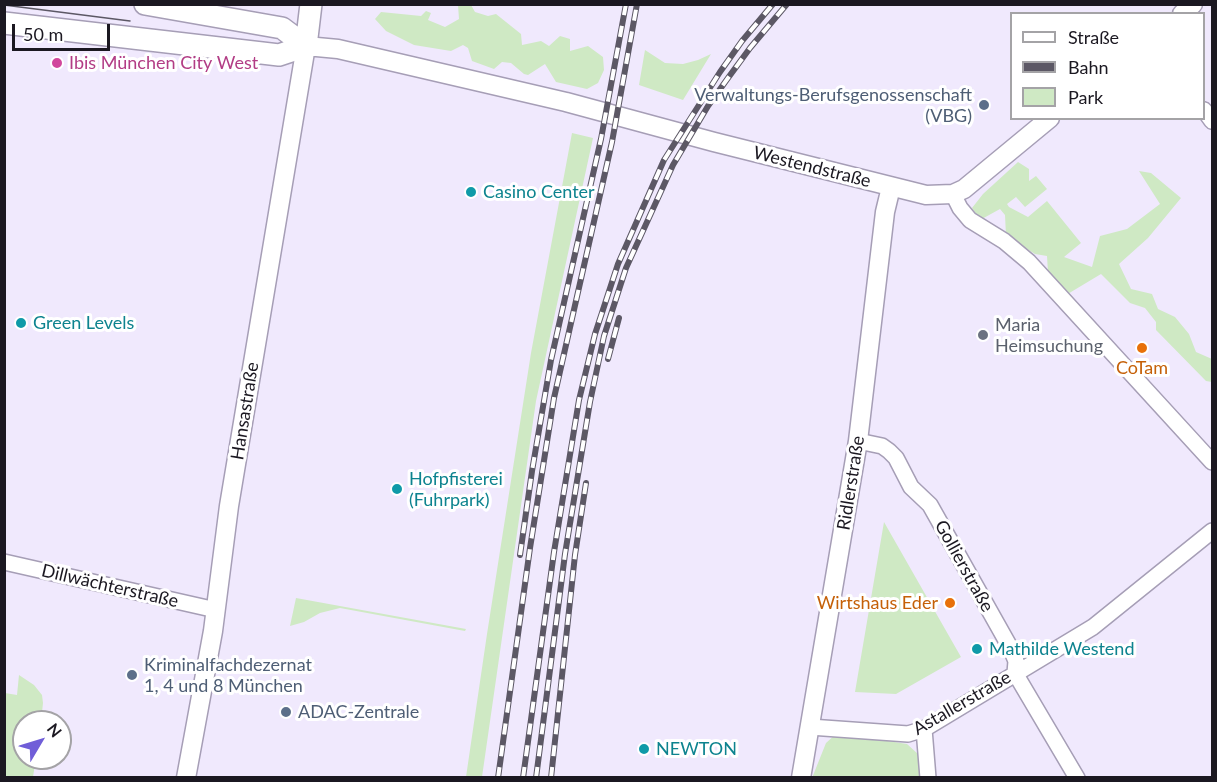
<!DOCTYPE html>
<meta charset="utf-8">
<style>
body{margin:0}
#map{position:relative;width:1217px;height:782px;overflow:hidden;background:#f0e9fd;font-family:Lato,sans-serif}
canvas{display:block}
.frame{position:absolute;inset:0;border:6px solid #1b1821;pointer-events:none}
.legend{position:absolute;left:1010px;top:12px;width:195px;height:108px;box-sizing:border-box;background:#fff;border:2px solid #a4a3a6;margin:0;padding:8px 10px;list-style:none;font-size:18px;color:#1b1821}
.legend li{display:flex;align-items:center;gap:12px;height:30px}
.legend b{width:30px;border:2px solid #a4a3a6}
.north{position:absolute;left:12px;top:710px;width:60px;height:60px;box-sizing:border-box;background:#fff;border:2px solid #a4a3a6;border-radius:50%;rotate:52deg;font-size:16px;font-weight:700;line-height:24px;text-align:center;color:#1b1821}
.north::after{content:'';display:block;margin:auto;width:21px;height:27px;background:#705ed8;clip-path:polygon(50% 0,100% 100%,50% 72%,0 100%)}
.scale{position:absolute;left:12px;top:24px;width:98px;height:27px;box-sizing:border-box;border:3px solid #1b1821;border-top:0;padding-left:8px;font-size:18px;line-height:21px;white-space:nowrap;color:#1b1821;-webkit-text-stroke:4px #fff;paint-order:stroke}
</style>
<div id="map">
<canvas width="1217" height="782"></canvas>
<div class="frame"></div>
<ul class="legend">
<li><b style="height:8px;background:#fff"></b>Straße</li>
<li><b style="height:8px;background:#5c5865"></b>Bahn</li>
<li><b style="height:16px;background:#cfe9c4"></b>Park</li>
</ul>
<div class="north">N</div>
<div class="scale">50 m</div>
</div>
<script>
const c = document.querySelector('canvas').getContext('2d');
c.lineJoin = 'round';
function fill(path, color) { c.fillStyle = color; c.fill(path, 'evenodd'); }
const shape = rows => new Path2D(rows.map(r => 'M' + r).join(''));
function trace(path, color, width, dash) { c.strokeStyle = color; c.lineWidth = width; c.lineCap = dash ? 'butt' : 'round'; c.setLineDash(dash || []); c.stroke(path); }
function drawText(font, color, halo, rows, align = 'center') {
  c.font = font + ' Lato,sans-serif'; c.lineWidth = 6; c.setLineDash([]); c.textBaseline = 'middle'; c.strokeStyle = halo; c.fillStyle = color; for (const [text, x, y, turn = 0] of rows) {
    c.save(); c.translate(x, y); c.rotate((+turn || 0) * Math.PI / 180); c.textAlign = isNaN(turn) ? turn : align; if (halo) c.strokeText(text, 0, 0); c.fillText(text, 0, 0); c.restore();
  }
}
const green = shape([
 [458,5,471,5,475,12,488,16,496,14,521,34,522,45,541,41,549,46,560,36,570,39,570,51,588,46,603,57,604,70,598,83,587,89,556,82,545,64,528,75,524,74,511,63,502,62,494,69,472,61,468,48,463,45,451,51,414,45,386,31,375,19,381,12,421,16,426,11,431,13,428,20,445,27,459,19],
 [645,50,665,63,683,64,698,60,711,54,683,100,639,85],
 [572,133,593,138,536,401,482,777,466,777,487,634,531,353],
 [1018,162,1029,169,1029,181,1036,176,1047,189,1025,207,1016,197,1007,204,1009,207,1028,217,1047,201,1081,243,1064,257,1092,267,1100,236,1127,229,1160,204,1139,171,1151,173,1181,198,1148,238,1119,264,1131,289,1152,294,1158,309,1175,317,1189,334,1196,352,1212,359,1212,382,1206,381,1156,330,1156,322,1145,308,1130,303,1101,274,1066,295,1048,272,1047,256,1035,254,1006,236,1005,215,1000,209,980,220,972,208,983,194],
 [884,522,961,657,896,694,855,692],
 [296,598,466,629,465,631,340,608,320,613,304,622,290,626],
 [19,675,34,685,42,695,43,703,41,722,24,722,24,758,36,758,33,777,5,777,5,693,17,695],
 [837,733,907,744,918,754,920,777,812,778,826,743]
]);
const minor = shape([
 [1204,110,1212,121],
 [953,194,960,208,970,220,1004,241,1029,262,1212,462],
 [858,441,882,446,889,451,896,458,911,487,930,505,1011,649,1016,661,1015,673,1077,778],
 [4,562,216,610],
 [810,727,908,734,924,729,1093,627,1212,531],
 [924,729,928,778]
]);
const tertiary = shape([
 [1182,14,1193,4],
 [186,778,213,631,229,506,306,46,338,49,566,102,714,142,926,195,953,194,964,189,1050,118],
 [801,778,858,441,885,212,891,187]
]);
const secondary = shape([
 [145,4,282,28,306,46],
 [4,23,262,53,279,55,306,46],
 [306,46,311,4]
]);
const tram = shape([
 [4,5,130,21]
]);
const rail = shape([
 [608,359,619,318],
 [520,555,532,471,551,360,601,139,626,4],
 [498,778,530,548,554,398,612,142,637,4],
 [523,778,554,552,579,400,595,334,618,264,664,160,720,72,742,41,773,4],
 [536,778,565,554,590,402,604,336,626,268,673,165,708,106,728,78,750,48,787,4],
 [551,778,575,555,586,483]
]);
const markers = [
 [57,63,6,"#d1479c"],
 [984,105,6,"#5c6f8a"],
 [471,192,6,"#0f9aa8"],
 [21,323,6,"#0f9aa8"],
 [983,335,6,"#6b7280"],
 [1142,348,6,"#e8710a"],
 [397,489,6,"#0f9aa8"],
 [950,603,6,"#e8710a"],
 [977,649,6,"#0f9aa8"],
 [132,675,6,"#5c6f8a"],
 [286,712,6,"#5c6f8a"],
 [644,749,6,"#0f9aa8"]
];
const hotelNames = [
 ["Ibis München City West",69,63]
];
const serviceNames = [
 ["Verwaltungs-Berufsgenossenschaft",972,95,"right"],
 ["(VBG)",972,116,"right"],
 ["Kriminalfachdezernat",144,665],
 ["1, 4 und 8 München",144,686],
 ["ADAC-Zentrale",298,712]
];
const streetNames = [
 ["Westendstraße",812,167,14],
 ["Hansastraße",245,411,-81],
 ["Ridlerstraße",851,483,-81],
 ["Gollierstraße",964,566,61],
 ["Dillwächterstraße",110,586,13],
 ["Astallerstraße",962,703,-30]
];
const cultureNames = [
 ["Casino Center",483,192],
 ["Green Levels",33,323],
 ["Hofpfisterei",409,479],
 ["(Fuhrpark)",409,500],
 ["Mathilde Westend",989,649],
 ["NEWTON",656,749]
];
const worshipNames = [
 ["Maria",995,325],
 ["Heimsuchung",995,346]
];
const foodNames = [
 ["CoTam",1142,368],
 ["Wirtshaus Eder",938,603,"right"]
];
fill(green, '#cfe9c4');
trace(minor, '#a69eb6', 18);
trace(tertiary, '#a69eb6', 21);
trace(secondary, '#a69eb6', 24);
trace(minor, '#fff', 15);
trace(tertiary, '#fff', 18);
trace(secondary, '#fff', 21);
trace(tram, '#5c5865', 1.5);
trace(rail, '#5c5865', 6);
trace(rail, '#fff', 4, [11]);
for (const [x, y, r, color] of markers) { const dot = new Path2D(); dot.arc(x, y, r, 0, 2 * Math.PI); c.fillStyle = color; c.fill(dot); trace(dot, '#fff', 2); }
drawText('18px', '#b23c85', '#fff', hotelNames, 'left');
drawText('18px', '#4e5e75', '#fff', serviceNames, 'left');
drawText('18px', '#1b1821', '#fff', streetNames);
drawText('18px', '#0d838f', '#fff', cultureNames, 'left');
drawText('18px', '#5b616d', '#fff', worshipNames, 'left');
drawText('18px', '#c56008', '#fff', foodNames);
</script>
